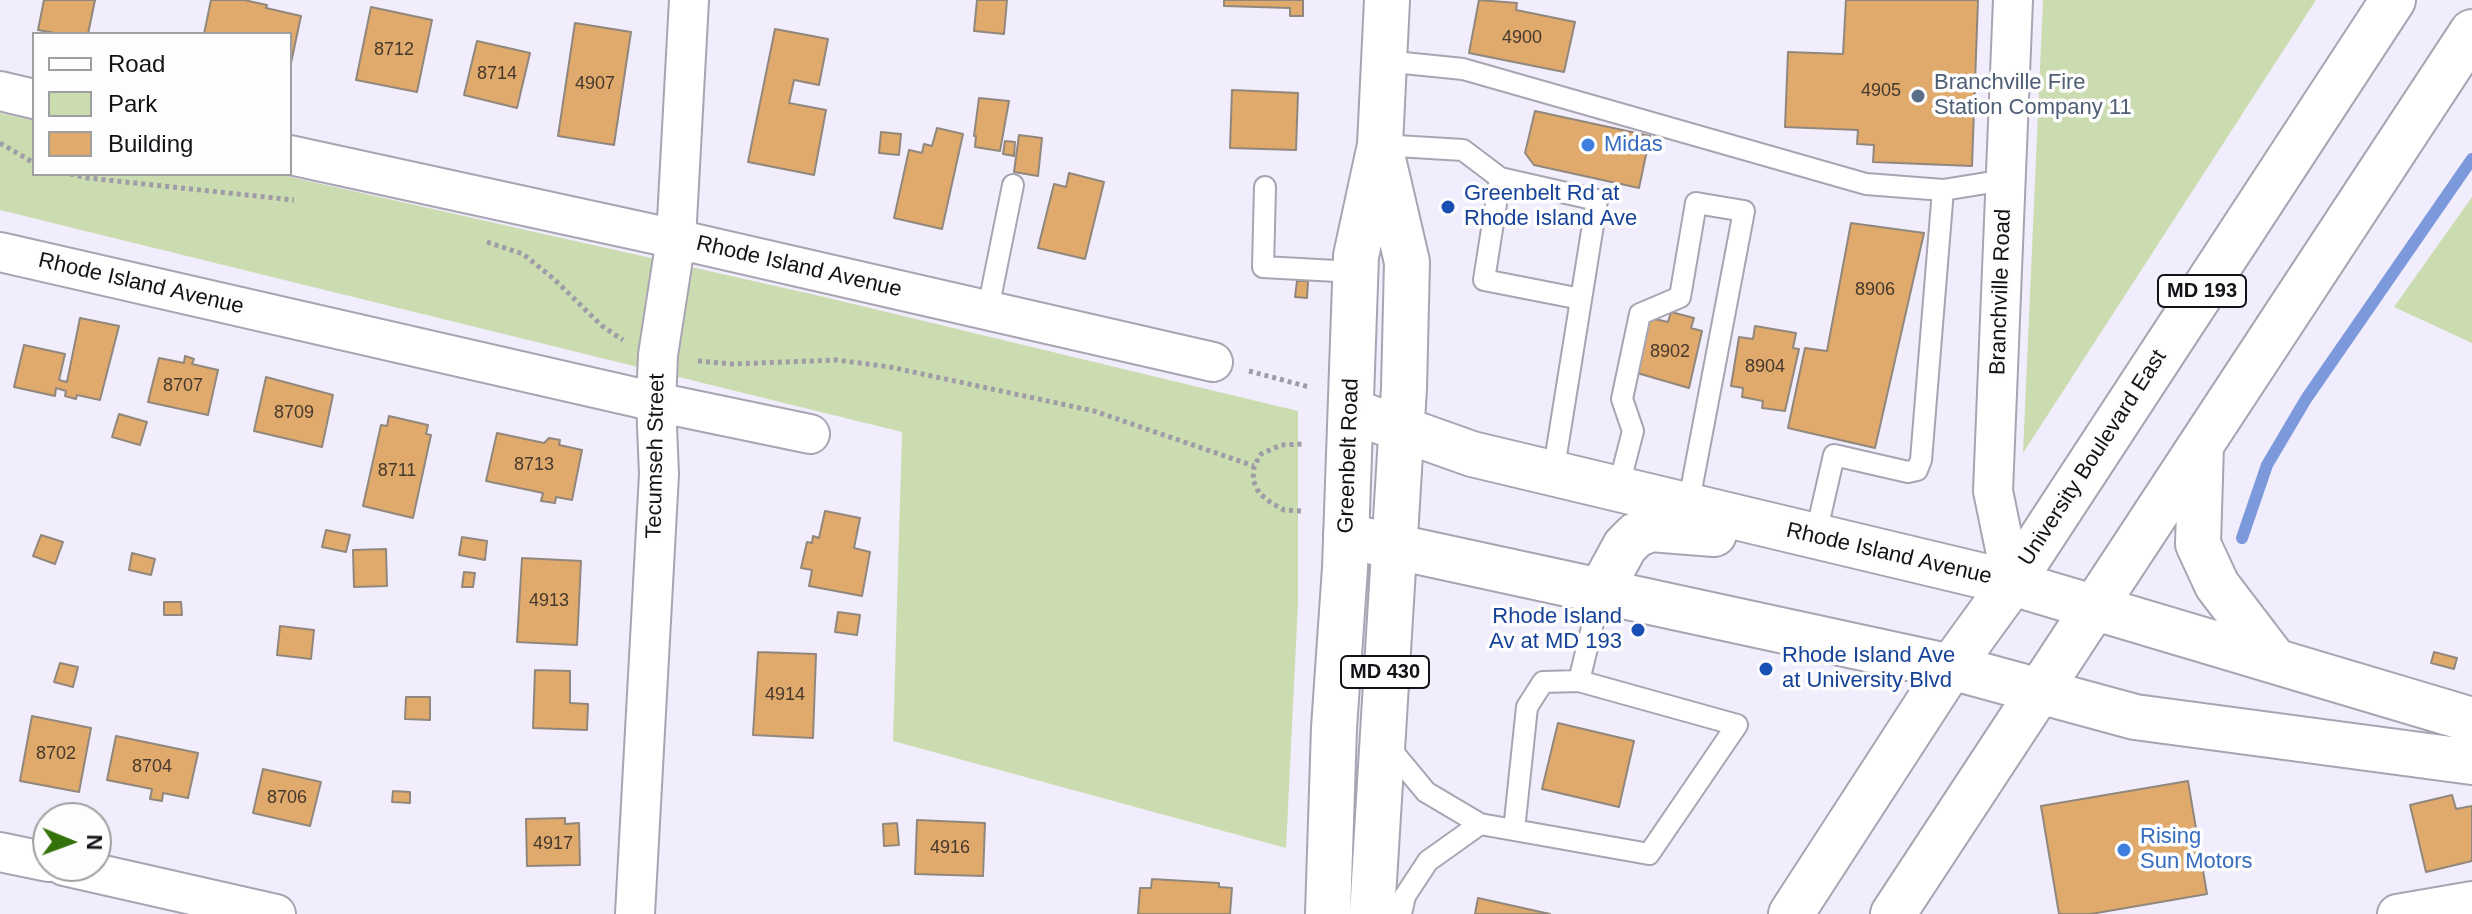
<!DOCTYPE html>
<style>
body{margin:0}
#map{position:relative;width:2472px;height:914px;overflow:hidden;background:#f1edfc;font-family:Arial,sans-serif}
canvas{display:block}
.legend{position:absolute;left:32px;top:32px;width:260px;height:144px;box-sizing:border-box;background:#fdfdfd;border:2px solid #9f9fa1;margin:0;padding:10px 14px;list-style:none;font-size:24px;color:#131217}
.legend li{display:flex;align-items:center;gap:16px;height:40px}
.legend b{width:40px;border:2px solid #9f9fa1}
.north{position:absolute;left:32px;top:802px;width:80px;height:80px;box-sizing:border-box;background:#fdfdfd;border:2px solid #9f9fa1;border-radius:50%;rotate:91deg;font-size:22px;font-weight:700;line-height:32px;text-align:center;color:#131217}
.north::after{content:'';display:block;margin:auto;width:28px;height:36px;background:#34720a;clip-path:polygon(50% 0,100% 100%,50% 72%,0 100%)}
</style>
<div id="map">
<canvas width="2472" height="914"></canvas>
<ul class="legend">
<li><b style="height:10px;background:#fff"></b>Road</li>
<li><b style="height:22px;background:#cbdcb0"></b>Park</li>
<li><b style="height:22px;background:#e0aa6c"></b>Building</li>
</ul>
<div class="north">N</div>
</div>
<script>
const c = document.querySelector('canvas').getContext('2d');
c.lineJoin = 'round';
function fill(path, color) { c.fillStyle = color; c.fill(path, 'evenodd'); }
const shape = rows => new Path2D(rows.map(r => 'M' + r).join(''));
function trace(path, color, width, dash) { c.strokeStyle = color; c.lineWidth = width; c.lineCap = dash ? 'butt' : 'round'; c.setLineDash(dash || []); c.stroke(path); }
function drawText(font, color, halo, rows, align = 'center') {
  c.font = font + ' Arial,sans-serif'; c.lineWidth = 7; c.setLineDash([]); c.textBaseline = 'middle'; c.strokeStyle = halo; c.fillStyle = color; for (const [text, x, y, turn = 0] of rows) {
    c.save(); c.translate(x, y); c.rotate((+turn || 0) * Math.PI / 180); c.textAlign = isNaN(turn) ? turn : align; if (halo) c.strokeText(text, 0, 0); c.fillText(text, 0, 0); c.restore();
  }
}
const green = shape([
 [2043,0,2316,0,2023,453],
 [0,113,34,120,34,174,277,174,820,296,1298,411,1298,603,1286,848,893,741,902,432,0,210],
 [2472,197,2472,343,2394,307]
]);
const stream = shape([
 [2242,538,2267,465,2306,399,2472,159]
]);
const building = shape([
 [44,0,95,0,88,34,60,34,38,30,44,0],
 [211,0,244,0,267,5,266,8,301,16,291,63,290,34,204,34,211,0],
 [977,0,1007,0,1004,34,974,31,977,0],
 [1224,0,1303,0,1303,16,1290,16,1290,8,1224,6,1224,0],
 [1479,0,1517,3,1516,10,1575,22,1564,72,1469,53,1479,0],
 [1846,0,1978,0,1972,166,1873,162,1874,145,1857,144,1858,130,1785,127,1788,52,1843,54,1846,0],
 [371,7,432,20,417,92,356,80,371,7],
 [575,23,631,32,614,145,558,136,575,23],
 [775,29,828,39,819,85,794,80,789,103,826,110,814,175,748,162,775,29],
 [477,41,530,53,517,108,464,95,477,41],
 [1232,90,1298,93,1296,150,1230,148,1232,90],
 [979,98,1009,101,1000,151,975,147,976,136,974,136,979,98],
 [1535,111,1650,136,1639,188,1534,165,1525,153,1535,111],
 [937,128,963,134,942,229,894,218,909,150,922,153,924,144,932,146,937,128],
 [881,132,901,134,899,155,879,153,881,132],
 [1019,135,1042,138,1038,176,1014,172,1019,135],
 [1005,141,1015,142,1014,156,1003,154,1005,141],
 [1069,173,1104,182,1085,259,1038,248,1054,184,1066,187,1069,173],
 [1851,223,1924,233,1875,448,1788,428,1805,348,1827,351,1851,223],
 [1297,281,1308,281,1307,298,1295,297,1297,281],
 [1671,312,1694,318,1691,328,1702,331,1689,388,1637,373,1650,318,1668,322,1671,312],
 [80,318,119,326,100,400,77,395,76,399,65,396,66,391,56,388,55,396,14,387,24,345,65,354,59,380,67,382,80,318],
 [1755,326,1796,333,1793,348,1799,349,1785,411,1762,408,1763,401,1742,397,1743,388,1731,386,1739,337,1753,339,1755,326],
 [185,356,194,359,192,364,218,370,208,415,148,402,159,358,184,363,185,356],
 [266,377,333,395,322,447,254,431,266,377],
 [119,414,147,422,140,445,112,437,119,414],
 [389,416,428,425,426,434,431,435,413,518,363,506,381,425,387,426,389,416],
 [497,433,544,443,549,438,560,440,559,445,582,450,572,500,556,497,555,503,541,501,543,493,486,481,497,433],
 [825,511,860,518,854,548,870,552,862,596,809,586,812,570,801,568,807,542,812,543,813,536,819,538,825,511],
 [326,530,350,535,346,552,322,547,326,530],
 [41,535,63,542,55,564,33,556,41,535],
 [462,537,487,541,485,560,459,555,462,537],
 [386,549,387,586,354,587,353,550,386,549],
 [132,553,155,559,151,575,129,570,132,553],
 [522,558,581,561,577,645,517,642,522,558],
 [464,572,475,573,473,587,462,587,464,572],
 [164,602,181,602,182,615,164,615,164,602],
 [838,612,860,615,857,635,835,632,838,612],
 [280,626,314,630,311,659,277,655,280,626],
 [758,652,816,654,813,738,753,735,758,652],
 [2434,652,2457,658,2454,669,2431,663,2434,652],
 [60,663,78,667,73,687,54,682,60,663],
 [535,670,570,671,570,703,588,704,587,730,533,728,535,670],
 [406,697,430,697,430,720,405,719,406,697],
 [32,716,91,728,79,792,20,781,32,716],
 [1558,723,1634,741,1619,807,1542,789,1558,723],
 [116,736,198,753,188,798,163,793,162,801,150,799,152,789,107,780,116,736],
 [263,769,321,782,310,826,253,813,263,769],
 [2188,781,2207,894,2091,914,2059,914,2041,806,2188,781],
 [393,791,410,792,410,803,392,802,393,791],
 [2452,795,2456,809,2472,806,2472,861,2426,872,2410,805,2452,795],
 [565,818,565,824,579,823,580,865,527,866,526,819,565,818],
 [917,820,985,823,983,876,915,874,917,820],
 [897,823,899,845,884,846,883,824,897,823],
 [1152,879,1219,883,1219,887,1232,888,1230,914,1138,914,1140,888,1151,888,1152,879],
 [1478,898,1550,914,1475,914,1478,898]
]);
const path = shape([
 [0,143,34,163],
 [70,174,88,178,294,200],
 [487,242,523,254,554,279,602,326,623,340],
 [698,361,732,364,837,360,890,367,1094,411,1254,466],
 [1249,371,1309,387],
 [1301,511,1284,510,1270,502,1259,493,1253,480,1254,466,1261,454,1281,445,1302,444]
]);
const service = shape([
 [1384,61,1463,69,1866,184,1943,190,2005,180],
 [1380,145,1463,150,1500,178,1597,200,1553,474],
 [1500,178,1484,280,1581,299],
 [1265,187,1263,267,1355,272],
 [988,309,1013,185],
 [1618,489,1633,431,1622,399,1640,314,1680,297,1696,203,1744,211,1688,506],
 [1815,538,1834,455,1908,472,1917,470,1921,460,1943,190],
 [1579,681,1601,590],
 [1387,745,1426,792,1480,824,1649,854,1737,725,1579,681,1543,682,1527,707,1514,830],
 [1401,914,1405,896,1428,861,1480,824]
]);
const minor = shape([
 [0,91,34,99],
 [290,155,676,239,1213,362],
 [0,252,656,402,810,434],
 [2012,583,1993,491,2013,0],
 [0,852,48,862],
 [64,866,276,914],
 [635,914,659,474,656,402,658,355,676,239,689,0],
 [2397,914,2472,901]
]);
const tertiary = shape([
 [1351,411,1472,454,2012,583,2472,720],
 [1346,536,1951,667,2135,717,2472,762],
 [1601,590,1625,546,1636,535,1651,529,1714,534]
]);
const primary = shape([
 [2201,445,2198,544,2217,585,2275,661],
 [1328,914,1334,728,1345,568,1356,256,1380,145,1387,0],
 [1372,914,1404,388,1407,262,1383,159],
 [1791,914,1951,667,2012,583,2393,0],
 [1893,914,2472,32]
]);
const markers = [
 [1918,96,8,"#5c6f8a"],
 [1588,145,8,"#3f7fe0"],
 [1448,207,8,"#1a4fb4"],
 [1638,630,8,"#1a4fb4"],
 [1766,669,8,"#1a4fb4"],
 [2124,850,8,"#3f7fe0"]
];
const numberNames = [
 ["4900",1522,38],
 ["8712",394,50],
 ["8714",497,74],
 ["4907",595,84],
 ["4905",1881,91],
 ["8906",1875,290],
 ["8902",1670,352],
 ["8904",1765,367],
 ["8707",183,386],
 ["8709",294,413],
 ["8713",534,465],
 ["8711",397,471],
 ["4913",549,601],
 ["4914",785,695],
 ["8702",56,754],
 ["8704",152,767],
 ["8706",287,798],
 ["4917",553,844],
 ["4916",950,848]
];
const shields = [
 [2202,291,88],
 [1385,672,88]
];
const shieldNames = [
 ["MD 193",2202,291],
 ["MD 430",1385,672]
];
const serviceNames = [
 ["Branchville Fire",1934,83],
 ["Station Company 11",1934,108]
];
const shopNames = [
 ["Midas",1604,145],
 ["Rising",2140,837],
 ["Sun Motors",2140,862]
];
const transitNames = [
 ["Greenbelt Rd at",1464,194],
 ["Rhode Island Ave",1464,219],
 ["Rhode Island",1622,617,"right"],
 ["Av at MD 193",1622,642,"right"],
 ["Rhode Island Ave",1782,656],
 ["at University Blvd",1782,681]
];
const streetNames = [
 ["Rhode Island Avenue",799,267,13],
 ["Rhode Island Avenue",141,284,13],
 ["Branchville Road",2001,292,-88],
 ["Tecumseh Street",656,456,-89],
 ["Greenbelt Road",1349,456,-88],
 ["University Boulevard East",2093,458,-57],
 ["Rhode Island Avenue",1889,554,13]
];
fill(green, '#cbdcb0');
trace(stream, '#7c9adb', 12);
fill(building, '#e0aa6c');
trace(building, '#91877c', 2);
trace(service, '#a8a4b2', 24);
trace(minor, '#a8a4b2', 42);
trace(tertiary, '#a8a4b2', 48);
trace(primary, '#a8a4b2', 48);
trace(path, '#9f9ca7', 5, [4, 4]);
trace(service, '#fff', 20);
trace(minor, '#fff', 38);
trace(tertiary, '#fff', 44);
trace(primary, '#fff', 44);
for (const [x, y, r, color] of markers) { const dot = new Path2D(); dot.arc(x, y, r, 0, 2 * Math.PI); c.fillStyle = color; c.fill(dot); trace(dot, '#fdfdfd', 3); }
drawText('18px', '#46382c', null, numberNames);
for (const [x, y, w] of shields) { const box = new Path2D(); box.roundRect(x - w / 2, y - 16, w, 32, 6); c.fillStyle = '#fdfdfd'; c.fill(box); trace(box, '#131217', 2); }
drawText('bold 20px', '#131217', null, shieldNames);
drawText('22px', '#4e5e75', '#fdfdfd', serviceNames, 'left');
drawText('22px', '#366cbe', '#fdfdfd', shopNames, 'left');
drawText('22px', '#164399', '#fdfdfd', transitNames, 'left');
drawText('22px', '#131217', '#fdfdfd', streetNames);
</script>
